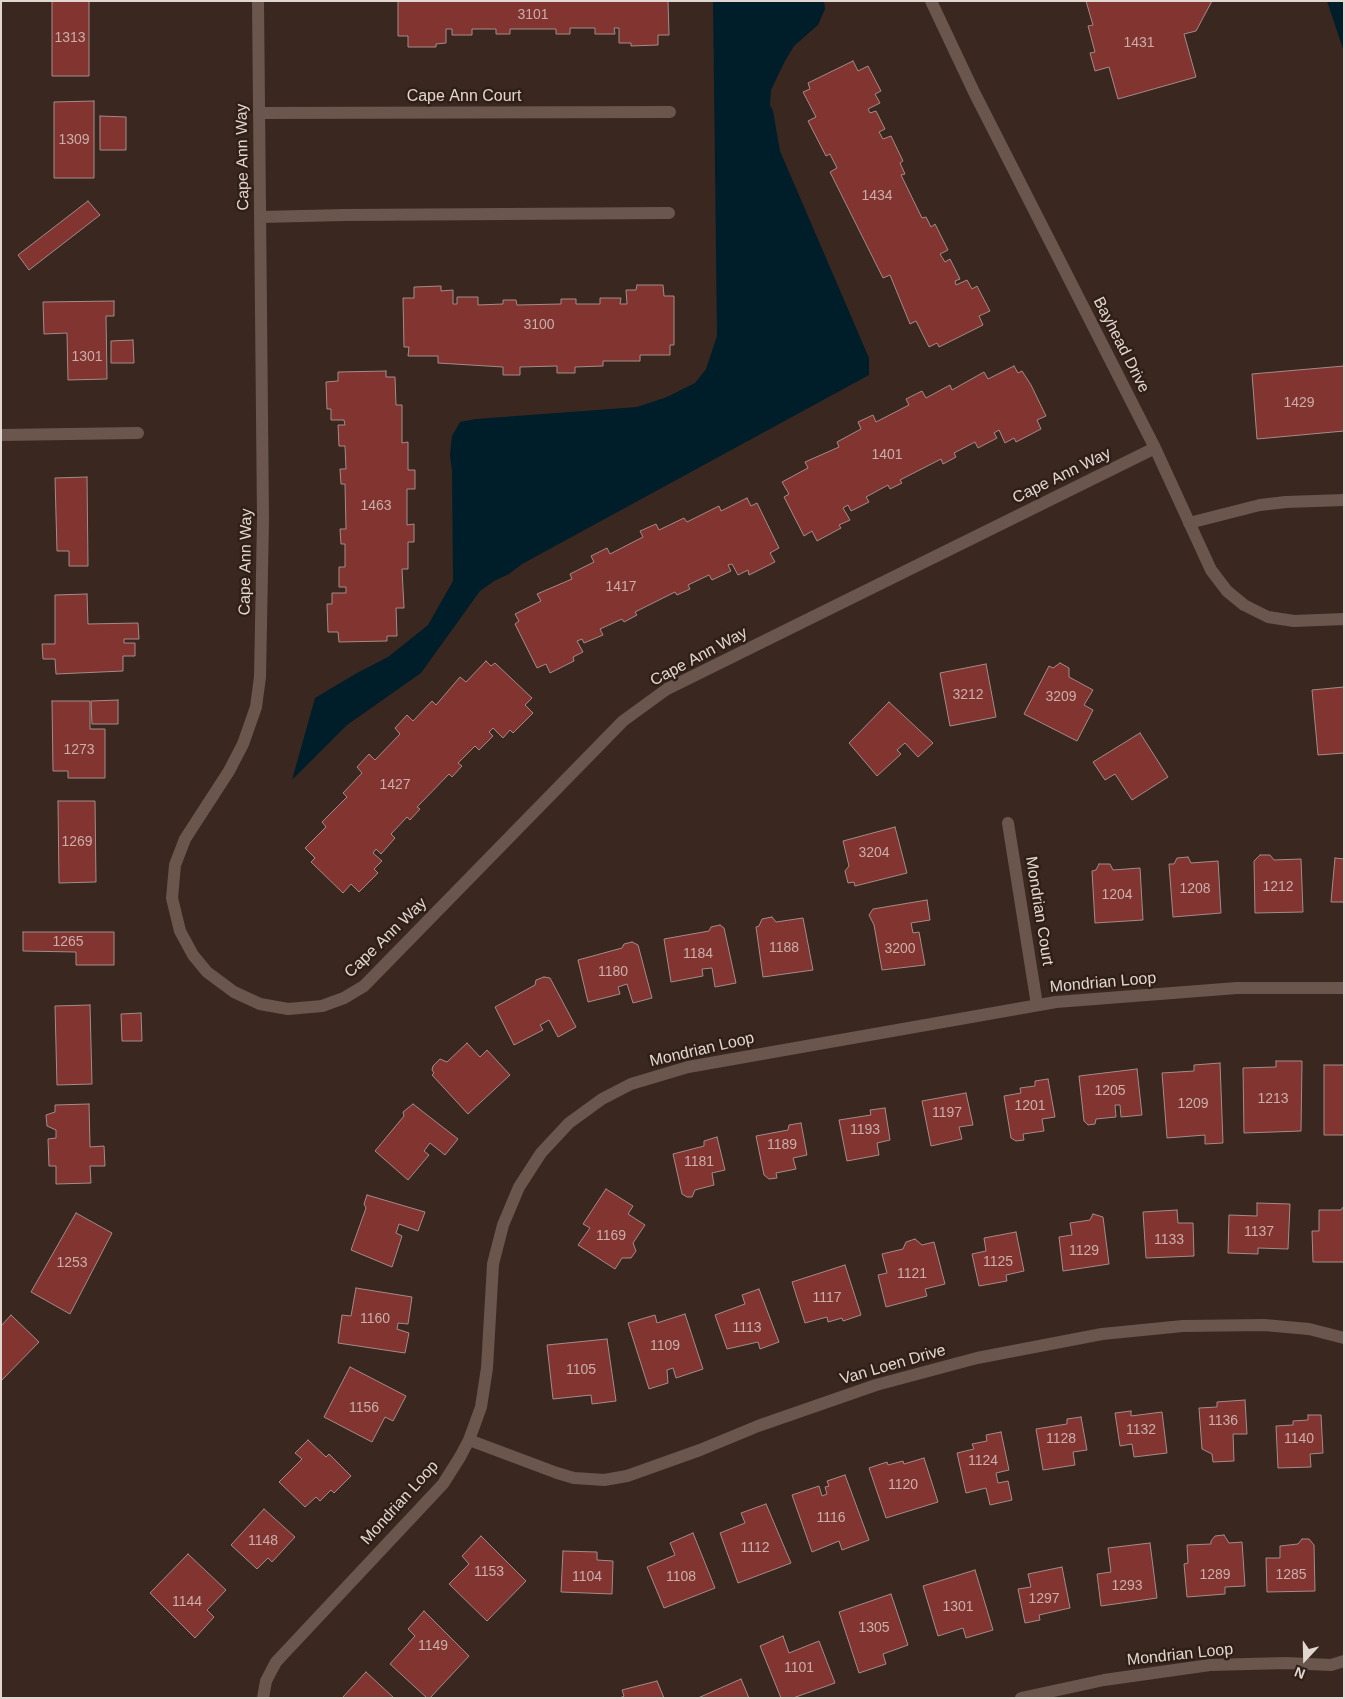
<!DOCTYPE html>
<style>
body{margin:0}
#map{position:relative;width:1345px;height:1699px;overflow:hidden;background:#3a2820;font-family:Helvetica,sans-serif}
canvas{display:block}
.frame{position:absolute;inset:0;border:2px solid #e2d6d1;pointer-events:none}
.north{position:absolute;left:1280px;top:1634px;width:50px;height:50px;-webkit-text-stroke:4px #301f16;paint-order:stroke;rotate:201deg;font-size:14px;font-weight:700;line-height:20px;text-align:center;color:#e2d6d1}
.north::after{content:'';display:block;margin:auto;width:18px;height:22px;background:#e2d6d1;clip-path:polygon(50% 0,100% 100%,50% 72%,0 100%)}
</style>
<div id="map">
<canvas width="1345" height="1699"></canvas>
<div class="frame"></div>
<div class="north">N</div>
</div>
<script>
const c = document.querySelector('canvas').getContext('2d');
c.lineJoin = 'round';
function fill(path, color) { c.fillStyle = color; c.fill(path, 'evenodd'); }
const shape = rows => new Path2D(rows.map(r => 'M' + r).join(''));
function trace(path, color, width, dash) { c.strokeStyle = color; c.lineWidth = width; c.lineCap = dash ? 'butt' : 'round'; c.setLineDash(dash || []); c.stroke(path); }
function drawText(font, color, halo, rows, align = 'center') {
  c.font = font + ' Helvetica,sans-serif'; c.lineWidth = 5; c.setLineDash([]); c.textBaseline = 'middle'; c.strokeStyle = halo; c.fillStyle = color; for (const [text, x, y, turn = 0] of rows) {
    c.save(); c.translate(x, y); c.rotate((+turn || 0) * Math.PI / 180); c.textAlign = isNaN(turn) ? turn : align; if (halo) c.strokeText(text, 0, 0); c.fillText(text, 0, 0); c.restore();
  }
}
const water = shape([
 [713,1,824,1,825,9,818,25,794,46,785,61,771,90,770,105,773,111,780,151,869,358,869,375,522,564,509,574,494,581,480,591,421,673,347,725,292,780,315,698,357,673,388,657,428,625,453,581,452,471,450,455,452,436,460,422,476,419,637,407,667,397,695,383,706,369,717,336],
 [1327,1,1344,1,1344,52]
]);
const building = shape([
 [52,1,89,1,89,76,52,76,52,1],
 [398,1,668,1,669,35,658,35,658,45,631,46,631,43,619,43,619,28,614,28,615,34,595,34,595,28,570,28,570,34,556,34,556,29,510,29,510,34,496,34,496,29,472,29,472,35,452,35,452,29,446,29,446,43,436,44,436,47,408,47,408,36,398,36,398,1],
 [1086,1,1212,1,1196,31,1184,34,1196,77,1118,99,1109,67,1095,71,1090,53,1095,52,1088,26,1093,25,1086,1],
 [853,61,858,71,868,66,881,91,875,94,880,103,868,109,870,113,876,111,885,129,879,132,883,139,891,136,903,161,900,163,905,174,901,175,922,218,926,217,931,227,935,224,948,250,940,254,945,262,950,259,960,279,955,281,956,285,967,280,972,289,977,286,990,311,979,316,983,325,939,347,937,343,929,347,916,321,910,324,890,275,883,278,830,172,837,168,830,154,826,156,808,121,816,117,803,92,810,89,808,83,853,61],
 [94,101,94,178,54,178,54,102,94,101],
 [100,116,126,117,126,150,100,150,100,116],
 [88,201,100,215,29,270,18,255,88,201],
 [637,285,663,285,664,296,674,296,674,345,670,345,670,355,640,355,640,361,603,361,603,366,575,367,575,373,557,373,557,366,520,367,520,375,503,375,503,367,438,363,438,356,408,356,409,347,404,347,403,298,414,298,414,287,441,286,441,291,453,290,453,304,457,304,457,297,478,297,478,305,503,304,503,300,516,300,517,305,561,304,561,299,576,299,576,304,600,304,600,298,621,298,620,304,627,304,626,290,636,290,637,285],
 [114,301,114,316,106,316,107,379,68,380,67,333,44,334,43,302,114,301],
 [133,340,134,363,111,363,111,341,133,340],
 [1014,366,1018,373,1022,371,1031,385,1046,416,1037,420,1041,429,1016,442,1014,438,1005,443,999,430,994,433,997,438,978,448,975,442,954,453,956,457,943,464,941,459,900,480,902,483,890,489,888,485,866,497,869,502,851,511,848,505,843,508,850,520,839,525,841,528,817,541,812,531,804,536,784,497,789,494,782,482,808,468,805,462,839,447,837,442,861,429,858,422,873,415,876,422,909,405,906,399,922,391,926,398,950,385,952,390,984,372,988,379,1014,366],
 [1344,366,1344,431,1257,439,1252,374,1344,366],
 [386,371,386,377,395,377,396,405,402,405,402,443,408,442,408,470,415,470,415,489,407,489,407,525,414,524,414,542,408,542,408,569,402,569,404,608,396,608,397,636,387,636,387,641,339,642,338,632,328,632,327,604,332,604,332,593,346,593,346,587,339,587,339,567,345,567,345,544,341,544,340,529,346,529,345,484,341,484,340,469,346,469,345,446,339,446,338,425,345,425,344,420,331,420,331,409,327,409,326,382,338,381,338,372,386,371],
 [87,477,88,566,69,566,69,551,57,551,55,478,87,477],
 [747,498,751,506,757,503,779,548,770,553,775,562,749,575,748,570,738,575,732,564,728,565,731,571,712,580,709,575,688,585,690,589,677,595,675,592,635,612,637,615,624,622,622,619,600,629,603,635,584,643,582,639,577,641,583,652,573,657,574,661,550,673,546,664,537,668,515,624,519,621,515,614,541,601,537,594,572,579,570,574,594,562,591,556,607,548,610,554,643,537,640,531,656,524,659,530,684,518,687,522,719,506,721,511,747,498],
 [87,594,88,624,138,623,139,639,124,639,124,643,135,643,135,656,123,656,123,671,56,674,55,659,43,659,42,644,55,644,55,595,87,594],
 [486,661,491,666,495,663,532,698,525,705,533,713,513,733,510,730,503,738,493,728,489,732,493,736,479,750,475,746,458,763,462,766,452,777,449,774,417,807,420,809,410,820,407,817,391,834,395,838,381,854,376,849,373,853,382,861,374,869,378,873,359,892,351,884,343,893,311,862,315,858,305,848,326,827,322,822,347,797,343,793,362,773,357,767,369,754,375,760,400,734,395,728,407,715,413,721,432,701,436,705,460,677,466,682,486,661],
 [1060,663,1069,668,1069,677,1093,690,1084,705,1093,710,1077,741,1024,714,1049,666,1053,668,1060,663],
 [986,664,996,717,950,726,940,673,986,664],
 [1344,687,1344,753,1318,755,1312,690,1344,687],
 [118,700,118,724,92,724,91,701,118,700],
 [52,701,90,701,90,729,105,729,105,778,68,778,68,771,53,771,52,701],
 [889,702,933,743,918,757,905,743,897,750,901,754,877,776,849,743,889,702],
 [1140,733,1168,777,1132,800,1115,774,1105,780,1093,762,1140,733],
 [58,801,95,801,96,882,59,883,58,801],
 [895,827,907,873,855,886,854,882,848,883,845,871,849,866,843,841,895,827],
 [1260,855,1270,855,1274,860,1301,859,1303,912,1255,913,1254,861,1260,855],
 [1188,857,1191,863,1218,861,1221,913,1173,917,1169,864,1174,864,1177,858,1188,857],
 [1335,858,1344,859,1344,902,1331,902,1335,858],
 [1099,864,1110,864,1113,870,1140,868,1143,920,1095,923,1092,871,1096,870,1099,864],
 [927,900,930,920,911,923,913,933,919,932,925,965,882,970,874,925,869,915,873,909,927,900],
 [772,917,776,922,803,918,813,970,763,977,756,927,759,926,762,919,772,917],
 [720,925,724,928,736,983,715,987,712,968,702,969,703,976,671,982,664,939,709,931,711,927,720,925],
 [23,932,114,932,114,965,76,965,76,952,23,951,23,932],
 [632,942,638,945,652,998,633,1003,627,984,618,987,620,994,588,1002,578,960,622,948,624,944,632,942],
 [544,977,550,978,576,1027,558,1037,549,1020,540,1025,543,1030,514,1045,495,1007,535,985,536,980,544,977],
 [90,1005,92,1084,57,1085,55,1006,90,1005],
 [141,1013,142,1041,122,1041,121,1014,141,1013],
 [467,1043,480,1057,487,1050,510,1075,468,1114,432,1075,434,1073,432,1070,433,1066,440,1059,447,1062,467,1043],
 [1276,1061,1302,1061,1301,1131,1244,1133,1243,1068,1276,1067,1276,1061],
 [1220,1063,1223,1143,1205,1144,1205,1135,1167,1138,1162,1073,1194,1071,1194,1065,1220,1063],
 [1324,1065,1344,1065,1344,1135,1324,1135,1324,1065],
 [1137,1069,1142,1115,1121,1117,1120,1105,1115,1105,1116,1117,1096,1119,1095,1124,1088,1125,1084,1121,1079,1076,1137,1069],
 [1048,1079,1055,1117,1042,1119,1044,1131,1023,1134,1024,1140,1016,1141,1011,1138,1004,1096,1021,1093,1020,1088,1035,1086,1035,1081,1048,1079],
 [966,1093,973,1125,959,1127,962,1139,931,1146,922,1101,966,1093],
 [89,1104,90,1147,104,1146,105,1166,90,1166,91,1183,56,1184,56,1166,49,1166,48,1139,56,1138,56,1130,47,1126,46,1115,55,1112,55,1105,89,1104],
 [413,1104,458,1139,445,1155,430,1143,424,1151,429,1155,408,1180,375,1151,404,1116,403,1112,413,1104],
 [885,1108,890,1140,877,1143,879,1155,847,1161,839,1120,871,1115,870,1110,885,1108],
 [801,1123,807,1155,793,1158,796,1169,776,1173,777,1178,769,1179,764,1175,756,1136,788,1130,789,1125,801,1123],
 [717,1137,725,1170,712,1173,714,1185,695,1190,692,1197,687,1197,682,1194,673,1154,704,1146,704,1141,717,1137],
 [606,1189,633,1206,628,1214,645,1225,633,1243,636,1251,631,1258,622,1258,615,1269,578,1245,590,1228,583,1224,606,1189],
 [367,1195,425,1212,418,1231,399,1224,396,1233,402,1236,392,1267,351,1250,366,1208,364,1204,367,1195],
 [1257,1203,1290,1204,1288,1249,1258,1248,1258,1254,1228,1253,1229,1215,1257,1216,1257,1203],
 [1344,1206,1344,1262,1313,1262,1312,1231,1319,1231,1319,1210,1341,1210,1344,1206],
 [1177,1210,1178,1223,1193,1223,1194,1256,1146,1258,1143,1212,1177,1210],
 [76,1213,112,1233,70,1314,31,1292,76,1213],
 [1093,1214,1103,1217,1109,1264,1063,1271,1059,1237,1072,1235,1070,1223,1090,1220,1093,1214],
 [1016,1232,1024,1271,1006,1275,1007,1281,979,1286,972,1254,986,1251,984,1238,1016,1232],
 [915,1239,922,1245,934,1242,945,1284,925,1289,927,1296,886,1307,878,1275,887,1273,882,1254,903,1249,906,1242,915,1239],
 [845,1265,861,1315,843,1321,842,1318,828,1322,827,1317,805,1323,792,1282,845,1265],
 [356,1288,412,1297,408,1324,398,1323,397,1329,409,1333,405,1353,338,1343,342,1315,351,1316,356,1288],
 [759,1289,779,1342,760,1349,758,1342,727,1349,715,1315,745,1304,742,1295,759,1289],
 [685,1314,703,1369,676,1378,673,1368,667,1370,668,1383,649,1389,628,1323,655,1315,657,1323,685,1314],
 [11,1315,39,1342,1,1381,1,1326,11,1315],
 [607,1339,616,1401,592,1404,591,1395,553,1399,547,1345,607,1339],
 [350,1367,406,1396,393,1421,385,1417,372,1442,324,1417,350,1367],
 [1245,1400,1247,1434,1233,1434,1234,1461,1213,1462,1212,1454,1202,1449,1199,1408,1217,1407,1217,1402,1245,1400],
 [1131,1411,1131,1416,1162,1412,1167,1453,1134,1457,1132,1444,1120,1446,1115,1413,1131,1411],
 [1308,1415,1321,1415,1323,1453,1310,1454,1311,1467,1278,1468,1276,1426,1293,1425,1293,1421,1308,1420,1308,1415],
 [1081,1417,1087,1450,1073,1452,1075,1465,1043,1470,1036,1429,1067,1424,1067,1419,1081,1417],
 [1001,1432,1009,1470,996,1473,998,1483,1008,1481,1012,1500,990,1505,986,1488,966,1493,957,1453,974,1449,972,1444,987,1441,986,1435,1001,1432],
 [308,1440,326,1457,329,1454,351,1476,334,1493,331,1490,320,1501,316,1497,305,1507,279,1482,302,1459,295,1453,308,1440],
 [924,1458,938,1502,886,1518,869,1468,887,1462,888,1465,903,1461,904,1464,924,1458],
 [845,1475,869,1540,842,1550,839,1541,812,1552,792,1495,819,1486,822,1496,827,1494,825,1487,829,1486,827,1481,845,1475],
 [766,1504,791,1563,738,1583,720,1533,745,1523,741,1513,766,1504],
 [264,1509,295,1537,272,1562,268,1558,257,1569,231,1545,264,1509],
 [693,1533,715,1588,664,1608,647,1567,675,1555,670,1543,693,1533],
 [1224,1535,1229,1543,1242,1542,1245,1586,1225,1587,1225,1594,1187,1597,1184,1564,1188,1563,1187,1545,1211,1544,1211,1541,1215,1536,1224,1535],
 [481,1536,526,1581,487,1621,449,1584,469,1564,462,1556,481,1536],
 [1302,1539,1309,1539,1314,1545,1315,1591,1267,1592,1266,1558,1280,1558,1280,1546,1298,1544,1302,1539],
 [1150,1543,1157,1598,1101,1606,1097,1574,1111,1572,1108,1548,1150,1543],
 [563,1551,597,1552,597,1560,613,1561,612,1594,561,1592,563,1551],
 [188,1554,226,1590,207,1610,214,1617,195,1638,150,1593,188,1554],
 [1062,1567,1070,1608,1039,1615,1040,1620,1025,1623,1018,1589,1031,1587,1028,1574,1062,1567],
 [975,1570,993,1630,966,1638,963,1628,938,1636,923,1586,975,1570],
 [891,1594,908,1645,883,1654,886,1664,859,1673,839,1612,891,1594],
 [424,1611,469,1656,430,1698,427,1698,390,1664,415,1636,408,1629,424,1611],
 [783,1636,789,1653,819,1641,835,1683,793,1698,781,1698,760,1646,783,1636],
 [366,1672,394,1698,342,1698,366,1672],
 [741,1679,749,1698,698,1698,741,1679],
 [657,1681,664,1698,620,1698,624,1696,622,1690,657,1681]
]);
const street = shape([
 [258,1,263,519,260,677,256,707,243,744,229,771,185,839,175,865,172,898,180,931,193,955,207,972,234,992,260,1004,288,1009,322,1006,344,998,364,986,623,721,667,689,1155,448],
 [931,1,974,92,1155,448,1211,570,1227,591,1244,605,1268,617,1294,621,1344,619],
 [259,113,670,112],
 [260,217,344,215,669,213],
 [1,435,138,433],
 [1189,523,1260,505,1286,502,1344,500],
 [1008,823,1037,1005],
 [469,1440,557,1473,574,1478,604,1480,627,1476,700,1450,758,1426,876,1385,977,1358,1102,1334,1183,1326,1264,1325,1309,1329,1344,1338],
 [263,1698,266,1681,276,1662,443,1484,460,1457,469,1440,481,1407,487,1368,493,1264,503,1225,519,1187,541,1153,569,1123,602,1099,631,1084,688,1067,1056,1002,1237,988,1344,988],
 [1021,1698,1104,1680,1210,1665,1286,1663,1331,1665,1344,1661]
]);
const numberNames = [
 ["3101",533,15],
 ["1313",70,38],
 ["1431",1139,43],
 ["1309",74,140],
 ["1434",877,196],
 ["3100",539,325],
 ["1301",87,357],
 ["1429",1299,403],
 ["1401",887,455],
 ["1463",376,506],
 ["1417",621,587],
 ["3212",968,695],
 ["3209",1061,697],
 ["1273",79,750],
 ["1427",395,785],
 ["1269",77,842],
 ["3204",874,853],
 ["1212",1278,887],
 ["1208",1195,889],
 ["1204",1117,895],
 ["1265",68,942],
 ["1188",784,948],
 ["3200",900,949],
 ["1184",698,954],
 ["1180",613,972],
 ["1205",1110,1091],
 ["1213",1273,1099],
 ["1209",1193,1104],
 ["1201",1030,1106],
 ["1197",947,1113],
 ["1193",865,1130],
 ["1189",782,1145],
 ["1181",699,1162],
 ["1137",1259,1232],
 ["1169",611,1236],
 ["1133",1169,1240],
 ["1129",1084,1251],
 ["1125",998,1262],
 ["1253",72,1263],
 ["1121",912,1274],
 ["1117",827,1298],
 ["1160",375,1319],
 ["1113",747,1328],
 ["1109",665,1346],
 ["1105",581,1370],
 ["1156",364,1408],
 ["1136",1223,1421],
 ["1132",1141,1430],
 ["1128",1061,1439],
 ["1140",1299,1439],
 ["1124",983,1461],
 ["1120",903,1485],
 ["1116",831,1518],
 ["1148",263,1541],
 ["1112",755,1548],
 ["1153",489,1572],
 ["1289",1215,1575],
 ["1285",1291,1575],
 ["1104",587,1577],
 ["1108",681,1577],
 ["1293",1127,1586],
 ["1297",1044,1599],
 ["1144",187,1602],
 ["1301",958,1607],
 ["1305",874,1628],
 ["1149",433,1646],
 ["1101",799,1668]
];
const streetNames = [
 ["Cape Ann Court",464,97],
 ["Cape Ann Way",243,157,-91],
 ["Bayhead Drive",1121,345,63],
 ["Cape Ann Way",1062,476,-26],
 ["Cape Ann Way",246,562,-89],
 ["Cape Ann Way",699,657,-28],
 ["Mondrian Court",1039,911,81],
 ["Cape Ann Way",386,938,-44],
 ["Mondrian Loop",1103,983,-5],
 ["Mondrian Loop",702,1050,-13],
 ["Van Loen Drive",893,1365,-16],
 ["Mondrian Loop",400,1503,-48],
 ["Mondrian Loop",1180,1655,-6]
];
fill(water, '#001d2a');
fill(building, '#813430');
trace(building, '#a48b88', 1);
trace(street, '#6a564c', 12);
drawText('14px', '#caaea9', null, numberNames);
drawText('16px', '#e2d6d1', '#301f16', streetNames);
</script>
